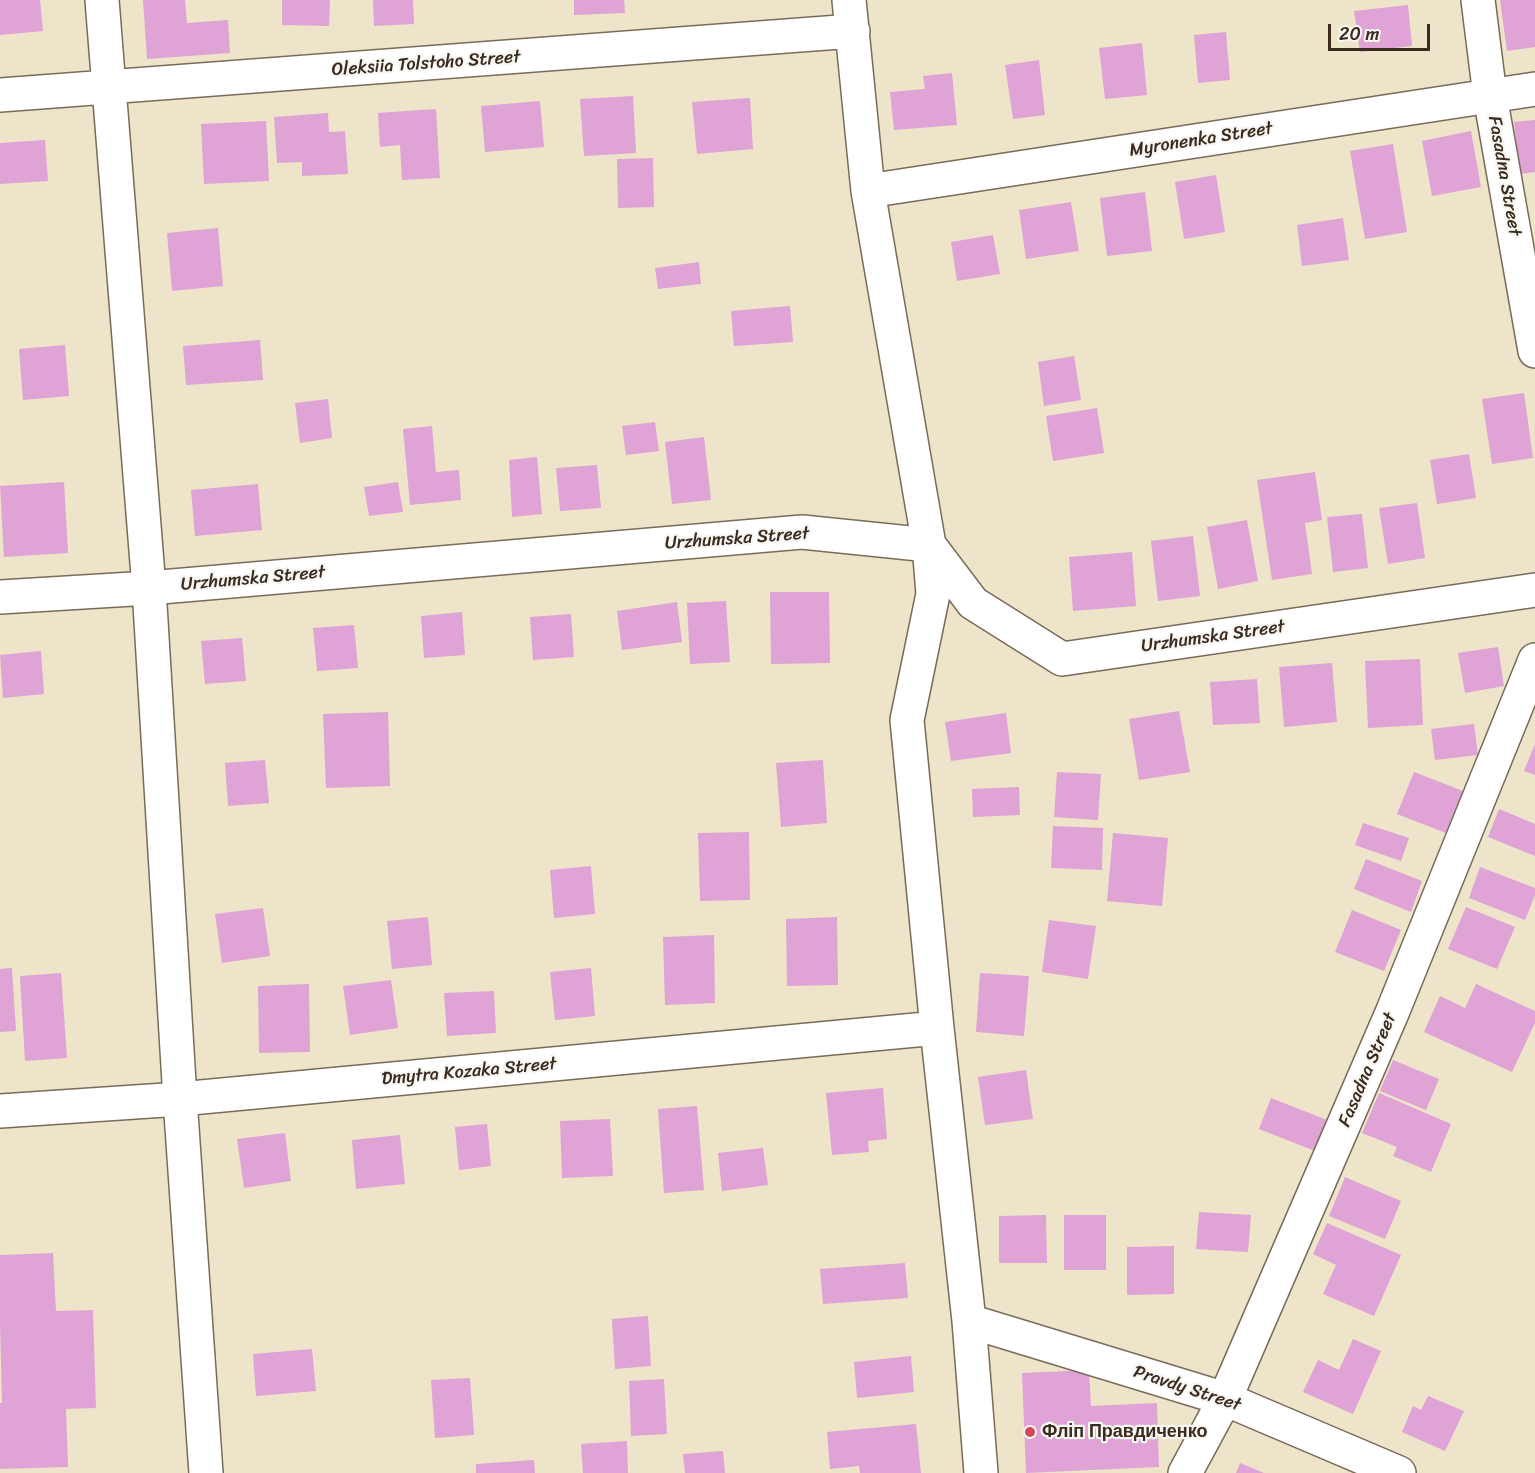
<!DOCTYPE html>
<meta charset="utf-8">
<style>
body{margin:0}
#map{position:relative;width:1535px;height:1473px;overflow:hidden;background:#ede4c9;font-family:Sriracha,sans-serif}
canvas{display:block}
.scale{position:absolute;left:1328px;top:24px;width:102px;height:27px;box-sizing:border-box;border:3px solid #3b2a1e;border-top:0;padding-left:8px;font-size:18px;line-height:21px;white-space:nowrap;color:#3b2a1e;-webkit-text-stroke:4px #f6f6f2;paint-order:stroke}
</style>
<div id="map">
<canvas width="1535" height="1473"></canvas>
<div class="scale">20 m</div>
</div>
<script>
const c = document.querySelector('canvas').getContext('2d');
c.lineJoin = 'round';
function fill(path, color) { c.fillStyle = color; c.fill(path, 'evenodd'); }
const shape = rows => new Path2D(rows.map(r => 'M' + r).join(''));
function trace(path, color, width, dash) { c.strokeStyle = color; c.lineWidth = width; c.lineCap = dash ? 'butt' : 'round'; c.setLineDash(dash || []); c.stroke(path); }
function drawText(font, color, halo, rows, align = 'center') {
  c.font = font + ' Sriracha,sans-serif'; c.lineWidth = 4.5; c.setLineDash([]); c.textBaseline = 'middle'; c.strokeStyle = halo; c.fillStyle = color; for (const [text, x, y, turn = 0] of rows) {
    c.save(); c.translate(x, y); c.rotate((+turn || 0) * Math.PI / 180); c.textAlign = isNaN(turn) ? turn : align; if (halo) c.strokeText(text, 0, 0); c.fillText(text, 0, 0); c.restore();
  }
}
const building = shape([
 [0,0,40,0,43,31,0,35],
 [143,0,185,0,187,23,228,20,230,53,147,59],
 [282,0,330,0,329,26,282,25],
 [373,0,413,0,414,24,374,26],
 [574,0,624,0,625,13,574,15],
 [1500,0,1535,0,1535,47,1507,51],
 [1408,5,1412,46,1360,52,1354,11],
 [1226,32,1230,80,1198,83,1194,35],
 [1142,43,1147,95,1105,99,1099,48],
 [1039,60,1045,115,1013,119,1005,65],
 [952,73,957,125,894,130,890,92,925,89,923,76],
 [633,96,636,153,584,156,580,99],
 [750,98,753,149,697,154,692,102],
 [540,101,544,147,485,152,481,106],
 [436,109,440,178,402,180,400,145,380,147,378,113],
 [328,113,329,132,345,131,348,174,302,176,302,162,277,163,274,117],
 [1535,120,1535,172,1520,174,1514,122],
 [266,121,269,181,204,184,201,124],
 [1471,131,1481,187,1432,196,1422,141],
 [45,140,48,181,0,184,0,143],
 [1393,144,1407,232,1365,239,1350,151],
 [653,158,654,207,618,208,617,159],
 [1216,175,1225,232,1184,239,1175,182],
 [1145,192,1152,251,1107,256,1100,198],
 [1071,202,1079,251,1026,259,1019,210],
 [1343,218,1349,260,1302,266,1297,225],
 [218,228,223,286,172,291,167,233],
 [993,235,1000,274,957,281,951,242],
 [699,262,701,284,658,289,655,268],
 [790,306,793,342,734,346,731,311],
 [260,340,263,380,186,385,183,346],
 [65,345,69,396,23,400,19,349],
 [1074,356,1081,400,1044,406,1038,362],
 [1524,393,1533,458,1492,464,1482,399],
 [328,399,332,438,300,443,295,403],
 [1097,408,1104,453,1053,461,1046,416],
 [655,422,659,451,626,455,622,426],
 [432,426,436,472,459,470,461,500,410,505,403,429],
 [704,437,711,500,672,504,665,442],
 [1469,454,1476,498,1437,504,1430,460],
 [537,457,542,514,512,517,509,460],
 [597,465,601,508,560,511,556,468],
 [1315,472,1322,520,1305,523,1312,574,1272,580,1257,480],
 [64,482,68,553,4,557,0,486],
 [398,482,403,512,369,516,364,487],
 [258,484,262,530,195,536,191,490],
 [1417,503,1425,558,1388,564,1379,508],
 [1362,514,1368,568,1333,572,1327,517],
 [1247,520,1258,581,1218,589,1207,527],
 [1193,536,1200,596,1158,601,1151,541],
 [1132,552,1136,606,1073,611,1069,557],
 [770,592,829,592,830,663,771,664],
 [726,601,730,662,690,664,687,603],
 [677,602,682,642,622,650,617,611],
 [462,612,465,655,424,658,421,616],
 [571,614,574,657,533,660,530,617],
 [354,625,358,668,317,671,313,628],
 [242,638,246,681,205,684,201,641],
 [1498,647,1504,686,1465,693,1458,653],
 [41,651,44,694,3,698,0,655],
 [1420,659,1423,725,1368,728,1365,661],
 [1332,663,1337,722,1284,727,1279,667],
 [1257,679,1260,723,1213,725,1210,682],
 [1179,711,1190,772,1139,780,1129,719],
 [388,712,390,786,326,788,323,714],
 [1006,713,1011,753,951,761,945,722],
 [1474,724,1478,755,1435,760,1431,729],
 [1535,744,1535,775,1524,771],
 [265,760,269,803,228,806,225,763],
 [823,760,827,823,781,827,776,763],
 [1057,772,1101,774,1098,820,1054,817],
 [1414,772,1463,791,1446,833,1397,814],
 [1019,787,1020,815,973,817,972,789],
 [1499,809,1535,824,1535,856,1488,837],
 [1363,823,1409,838,1401,861,1355,845],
 [1053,826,1103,828,1102,870,1051,868],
 [749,832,750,900,700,901,698,833],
 [1113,833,1168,838,1162,906,1107,901],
 [1366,859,1422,881,1411,912,1354,889],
 [591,866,595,914,554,918,550,870],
 [1480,867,1535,888,1535,895,1525,920,1469,898],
 [1466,907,1515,927,1497,969,1448,949],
 [263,908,270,956,222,963,215,914],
 [1352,910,1401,930,1384,971,1335,952],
 [428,917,432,965,392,969,387,921],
 [837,917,838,985,787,986,786,919],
 [1049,920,1096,926,1088,979,1042,972],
 [714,935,715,1003,665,1005,663,937],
 [12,968,16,1031,0,1032,0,969],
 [591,968,595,1016,555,1020,550,972],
 [61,973,67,1058,25,1061,20,976],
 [980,973,1029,976,1024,1036,976,1032],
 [391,980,398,1028,350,1035,343,986],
 [309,984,310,1052,259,1053,258,986],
 [1476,984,1535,1011,1535,1023,1512,1072,1424,1032,1440,996,1465,1008],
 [494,991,496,1033,447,1036,444,993],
 [1393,1060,1439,1079,1426,1110,1380,1091],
 [1026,1070,1033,1119,985,1125,978,1077],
 [883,1088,887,1139,868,1141,869,1152,832,1155,826,1093],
 [1379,1093,1451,1124,1431,1172,1393,1156,1397,1147,1362,1133],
 [1271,1098,1327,1120,1315,1151,1259,1129],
 [697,1106,704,1190,664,1193,658,1109],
 [610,1119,613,1176,562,1178,560,1121],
 [487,1124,491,1166,459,1170,455,1127],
 [285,1133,291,1181,244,1188,237,1139],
 [400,1135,405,1184,356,1189,352,1140],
 [763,1148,768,1185,722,1191,718,1153],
 [1345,1177,1401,1201,1385,1239,1329,1216],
 [1199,1212,1251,1215,1248,1252,1196,1249],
 [1046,1215,1047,1263,999,1263,999,1216],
 [1064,1215,1106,1215,1106,1270,1064,1270],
 [1327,1223,1401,1255,1374,1316,1323,1294,1336,1265,1313,1254],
 [1174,1246,1174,1294,1127,1295,1127,1247],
 [53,1253,56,1311,93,1310,96,1408,66,1409,68,1467,0,1469,0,1403,2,1403,0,1324,0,1255],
 [905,1263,908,1298,823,1304,820,1269],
 [648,1316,651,1366,615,1369,612,1319],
 [1353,1339,1381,1351,1353,1414,1303,1392,1318,1360,1339,1370],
 [312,1349,316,1391,256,1396,253,1354],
 [911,1356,914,1392,857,1398,854,1362],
 [1089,1370,1091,1406,1157,1403,1159,1467,1026,1473,1022,1373],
 [470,1378,474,1435,435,1438,431,1380],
 [664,1379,667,1434,631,1436,629,1381],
 [1428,1396,1464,1411,1445,1451,1402,1432,1413,1406,1421,1410],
 [916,1424,921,1473,860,1473,859,1466,830,1469,827,1432],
 [627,1441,628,1473,583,1473,581,1444],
 [723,1451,725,1473,685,1473,683,1454],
 [534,1460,535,1473,476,1473,476,1464],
 [1240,1463,1264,1473,1236,1473]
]);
const minor = shape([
 [102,0,149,588,180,1099,206,1473],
 [849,0,868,191,929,545,933,594,907,720,937,1028,969,1321,981,1473],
 [1478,0,1490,96,1535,351],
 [0,95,853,31],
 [868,191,1535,89],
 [0,597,149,588,802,532,929,545,973,603,1062,659,1535,590],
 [0,1111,180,1099,937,1028],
 [969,1321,1225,1399,1399,1473],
 [1185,1473,1225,1399,1392,1013,1535,660]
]);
const markers = [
 [1030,1432,6,"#d1495b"]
];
const streetNames = [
 ["Oleksiia Tolstoho Street",426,64,-4],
 ["Myronenka Street",1201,140,-9],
 ["Fasadna Street",1504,176,80],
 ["Urzhumska Street",737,539,-4],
 ["Urzhumska Street",253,579,-5],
 ["Urzhumska Street",1213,637,-8],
 ["Fasadna Street",1368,1070,-67],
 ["Dmytra Kozaka Street",469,1072,-5],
 ["Pravdy Street",1187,1389,18]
];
const poiNames = [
 ["Фліп Правдиченко",1042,1432]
];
fill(building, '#dfa3d6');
trace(minor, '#796b5a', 36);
trace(minor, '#fff', 33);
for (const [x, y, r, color] of markers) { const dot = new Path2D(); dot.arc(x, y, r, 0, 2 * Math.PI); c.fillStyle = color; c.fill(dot); trace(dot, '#f6f6f2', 2); }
drawText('18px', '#3b2a1e', '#f6f6f2', streetNames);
drawText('bold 18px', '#3b2a1e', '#f6f6f2', poiNames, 'left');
</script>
